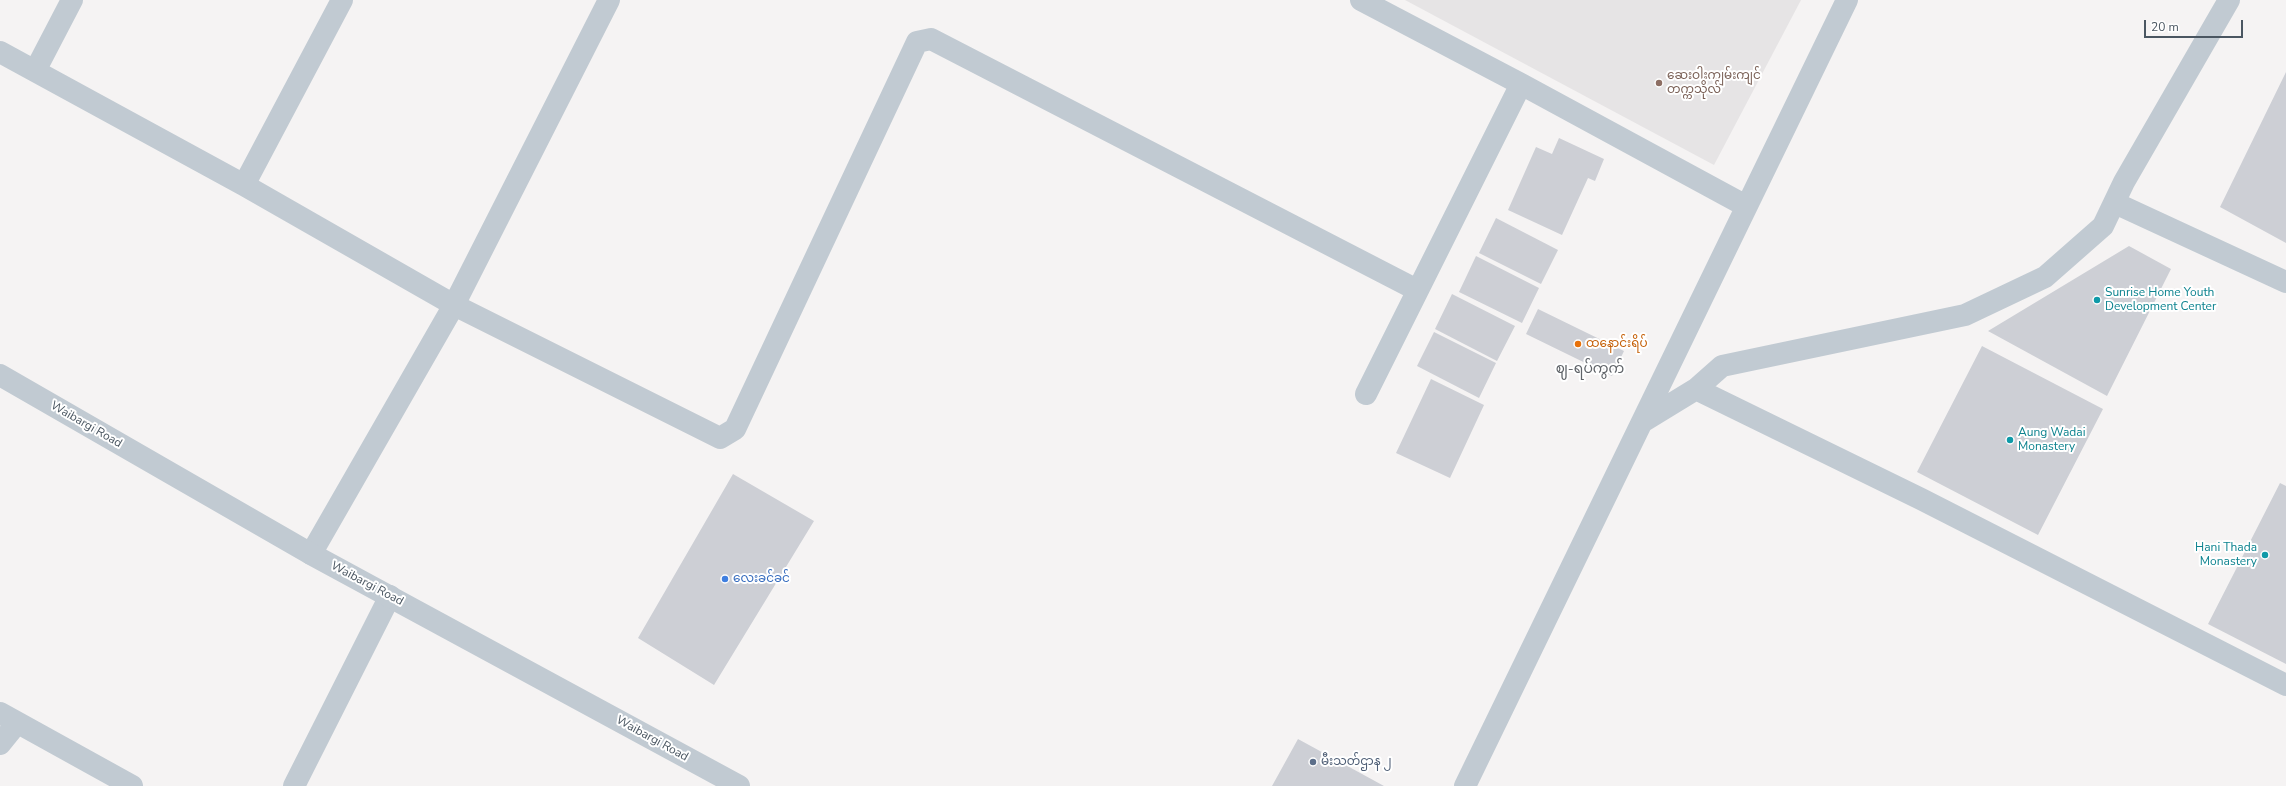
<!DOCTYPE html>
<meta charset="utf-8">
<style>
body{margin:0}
#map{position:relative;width:2286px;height:786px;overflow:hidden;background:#f5f3f3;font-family:"Nunito Sans",sans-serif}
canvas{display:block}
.scale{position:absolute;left:2144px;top:20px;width:99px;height:18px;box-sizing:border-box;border:2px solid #4a5661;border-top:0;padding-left:5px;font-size:12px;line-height:14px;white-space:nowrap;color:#4a5661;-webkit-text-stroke:3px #fff;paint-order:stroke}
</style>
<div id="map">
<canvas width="2286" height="786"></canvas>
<div class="scale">20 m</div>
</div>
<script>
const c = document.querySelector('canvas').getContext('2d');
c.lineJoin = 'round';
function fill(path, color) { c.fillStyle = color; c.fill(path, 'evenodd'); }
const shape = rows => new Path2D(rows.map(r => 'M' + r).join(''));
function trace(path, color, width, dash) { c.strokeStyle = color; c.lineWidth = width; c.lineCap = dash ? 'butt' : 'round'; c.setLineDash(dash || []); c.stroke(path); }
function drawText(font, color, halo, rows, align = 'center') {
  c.font = font + ' "Nunito Sans","Noto Sans Myanmar",sans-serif'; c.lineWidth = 4; c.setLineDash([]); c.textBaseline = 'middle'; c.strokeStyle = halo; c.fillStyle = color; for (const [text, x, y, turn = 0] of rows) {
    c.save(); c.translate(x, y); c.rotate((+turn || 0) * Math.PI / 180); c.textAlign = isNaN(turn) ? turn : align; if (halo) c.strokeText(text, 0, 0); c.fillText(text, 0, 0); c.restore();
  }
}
const education = shape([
 [1405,0,1801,0,1714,165]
]);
const building = shape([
 [2286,72,2286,243,2220,207],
 [1559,138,1604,159,1595,181,1588,178,1562,235,1508,210,1536,147,1552,154],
 [1496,218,1558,250,1541,284,1479,253],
 [2129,246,2171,269,2107,396,1988,331],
 [1476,256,1539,288,1522,323,1459,292],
 [1452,294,1515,326,1497,361,1435,329],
 [1538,309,1624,351,1612,376,1526,334],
 [1434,332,1496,363,1479,398,1417,366],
 [1982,346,2103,409,2038,535,1917,472],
 [1431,379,1484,405,1450,478,1396,453],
 [733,474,814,521,714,685,638,638],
 [2280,483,2286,486,2286,664,2208,624],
 [1298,739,1384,786,1272,786]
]);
const minor = shape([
 [1361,0,1521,84,1746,206],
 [0,52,244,185,454,305,720,438,735,429,917,42,931,39,1417,290],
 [35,71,72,0],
 [244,185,342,0],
 [2115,203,2286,282],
 [1696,389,1921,499,2286,685],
 [1366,394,1521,84],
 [1642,422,1696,389,1722,366,1965,315,2045,277,2103,226,2124,182,2229,0],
 [311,554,454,305,609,0],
 [0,713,132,786],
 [0,744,17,723],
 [294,786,390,596],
 [1465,786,1847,0]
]);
const tertiary = shape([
 [0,375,311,554,739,786]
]);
const markers = [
 [1659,83,4,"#8d6e63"],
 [2097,300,4,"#0f9aa8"],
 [1578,344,4,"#e8710a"],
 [2010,440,4,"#0f9aa8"],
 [2265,555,4,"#0f9aa8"],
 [725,579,4,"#3f7fe0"],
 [1313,762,4,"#5c6f8a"]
];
const educationNames = [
 ["ဆေးဝါးကျွမ်းကျင်",1667,76],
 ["တက္ကသိုလ်",1667,90]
];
const cultureNames = [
 ["Sunrise Home Youth",2105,293],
 ["Development Center",2105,307],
 ["Aung Wadai",2018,433],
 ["Monastery",2018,447],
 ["Hani Thada",2257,548,"right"],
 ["Monastery",2257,562,"right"]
];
const foodNames = [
 ["ထနောင်းရိပ်",1586,344]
];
const streetNames = [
 ["Waibargi Road",86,425,30],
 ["Waibargi Road",367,584,28],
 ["Waibargi Road",652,739,29]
];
const shopNames = [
 ["လေးခင်ခင်",733,579]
];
const serviceNames = [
 ["မီးသတ်ဌာန ၂",1321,762]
];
const quarterNames = [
 ["ဈ-ရပ်ကွက်",1590,370]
];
fill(education, '#e6e4e5');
fill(building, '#cdcfd5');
trace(minor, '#c1cad2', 22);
trace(tertiary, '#c1cad2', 22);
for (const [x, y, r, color] of markers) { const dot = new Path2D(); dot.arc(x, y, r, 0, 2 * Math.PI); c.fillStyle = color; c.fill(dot); trace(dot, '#fff', 1.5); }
drawText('12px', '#785e54', '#fff', educationNames, 'left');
drawText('12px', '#0d838f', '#fff', cultureNames, 'left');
drawText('12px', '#c56008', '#fff', foodNames, 'left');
drawText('12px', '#4a5661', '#fff', streetNames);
drawText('12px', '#366cbe', '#fff', shopNames, 'left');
drawText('12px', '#4e5e75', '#fff', serviceNames, 'left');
drawText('14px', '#5f6368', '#fff', quarterNames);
</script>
